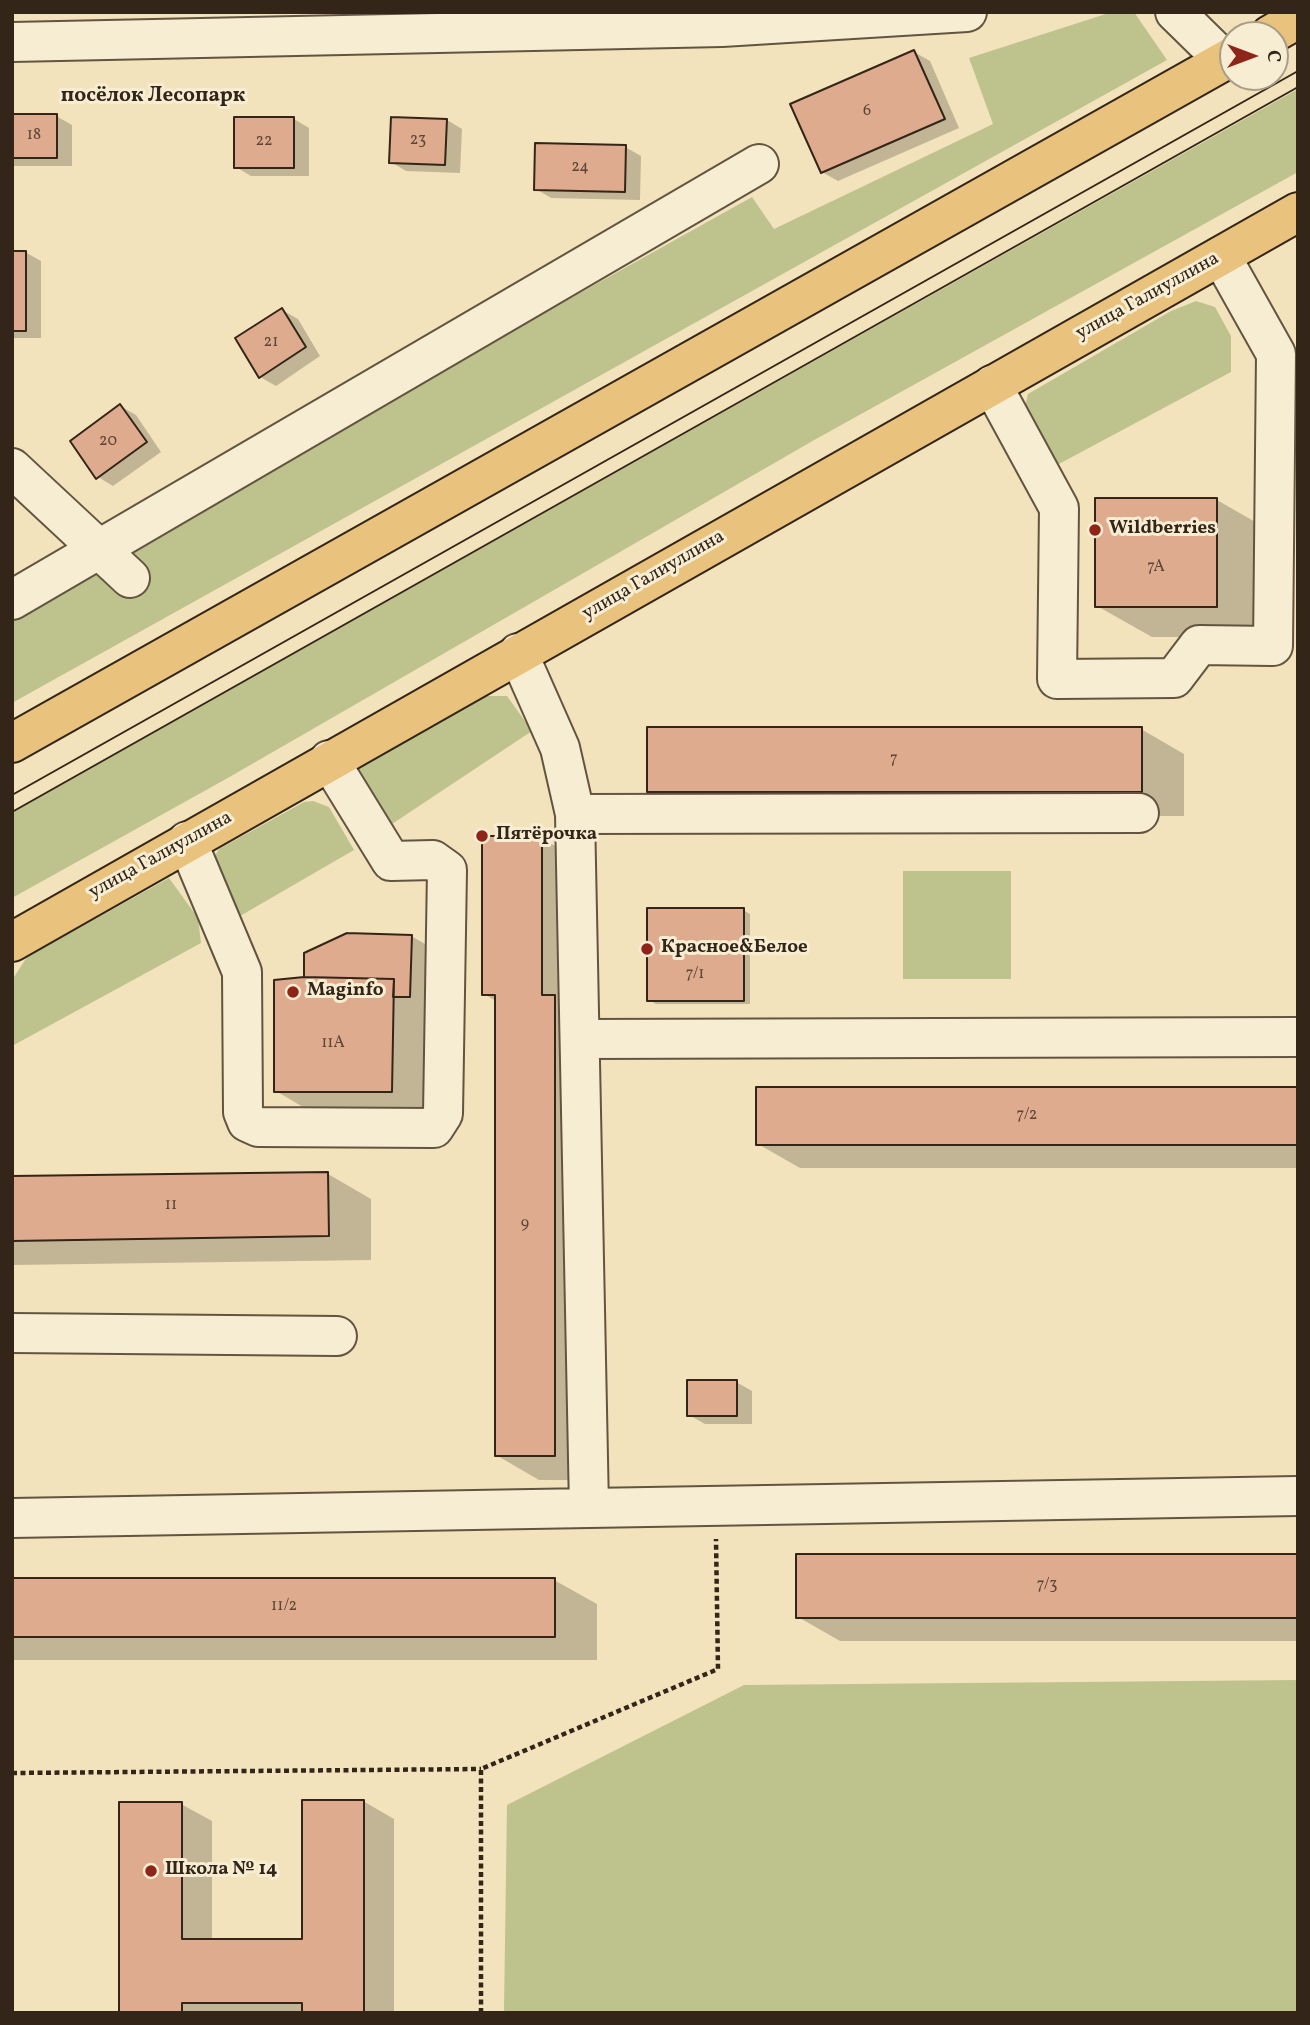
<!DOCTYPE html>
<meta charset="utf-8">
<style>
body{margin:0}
#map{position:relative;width:1310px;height:2025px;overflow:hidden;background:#f2e3bc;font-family:Vollkorn,serif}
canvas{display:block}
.frame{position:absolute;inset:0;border:14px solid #332518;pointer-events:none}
.north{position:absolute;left:1219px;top:21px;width:70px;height:70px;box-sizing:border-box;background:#f7edd3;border:2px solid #a99d88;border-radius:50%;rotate:90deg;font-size:19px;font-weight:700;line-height:28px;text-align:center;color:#332518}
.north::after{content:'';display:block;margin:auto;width:24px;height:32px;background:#8f2418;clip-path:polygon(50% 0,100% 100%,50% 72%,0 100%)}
</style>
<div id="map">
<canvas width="1310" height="2025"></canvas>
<div class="frame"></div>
<div class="north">С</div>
</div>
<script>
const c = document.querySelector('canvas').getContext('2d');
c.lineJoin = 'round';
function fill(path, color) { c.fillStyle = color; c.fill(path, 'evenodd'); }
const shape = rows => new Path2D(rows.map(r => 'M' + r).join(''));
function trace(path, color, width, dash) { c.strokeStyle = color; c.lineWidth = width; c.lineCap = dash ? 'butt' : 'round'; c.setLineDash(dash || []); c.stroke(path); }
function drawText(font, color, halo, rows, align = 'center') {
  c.font = font + ' Vollkorn,serif'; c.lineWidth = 6; c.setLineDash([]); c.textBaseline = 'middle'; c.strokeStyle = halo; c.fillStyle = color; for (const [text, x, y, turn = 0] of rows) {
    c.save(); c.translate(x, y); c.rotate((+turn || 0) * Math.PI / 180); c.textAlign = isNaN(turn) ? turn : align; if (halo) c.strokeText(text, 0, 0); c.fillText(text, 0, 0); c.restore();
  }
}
const green = shape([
 [1112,12,1134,12,1167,60,12,703,12,610,752,197,774,229,993,124,969,58],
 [1298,89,1298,172,816,439,226,779,12,898,12,812],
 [1196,301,1215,307,1231,336,1231,372,1057,465,1022,419,1028,394,1171,311],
 [481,696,507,696,532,731,386,828,355,766],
 [313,801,329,807,354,850,228,923,210,864,219,849,304,802],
 [903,871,1011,871,1011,979,903,979],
 [169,878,198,918,201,943,12,1046,12,980,27,957],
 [1298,1680,1298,2013,506,2013,504,2010,507,1805,744,1685]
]);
const shadow = shape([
 [914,52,930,61,959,128,838,181,822,172],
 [12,116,56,116,72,125,72,166,12,166],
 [294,119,309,128,309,176,251,176,236,167],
 [447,120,462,129,460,173,406,171,391,162],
 [625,147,641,156,640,200,551,198,536,189],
 [12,252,25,252,41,261,41,338,12,338],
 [282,310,298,319,320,356,276,386,260,377],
 [120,406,136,415,161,452,113,486,98,477],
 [1217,500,1271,531,1271,637,1152,637,1097,606],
 [1141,729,1184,754,1184,816,691,816,649,791],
 [541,838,584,862,597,1480,539,1480,496,1455,496,1001,484,994],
 [743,910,750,914,750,1004,656,1004,649,1000],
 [411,936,427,945,425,999,448,1012,446,1123,330,1123,276,1091,305,978],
 [1298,1089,1298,1168,800,1168,758,1144],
 [328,1174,371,1199,371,1260,12,1265,12,1178],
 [736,1382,752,1391,752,1424,705,1424,689,1415],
 [1298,1556,1298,1641,840,1641,798,1617],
 [12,1580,554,1580,597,1604,597,1660,12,1660],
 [363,1801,394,1819,394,2013,121,2013,181,1804,212,1821,212,1941,304,1941]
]);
const building = shape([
 [914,50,945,119,821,173,790,104,914,50],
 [12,114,57,114,57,158,12,158,12,114],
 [234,117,294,117,294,168,234,168,234,117],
 [391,117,447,119,445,165,389,163,391,117],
 [535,143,626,145,625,192,534,190,535,143],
 [12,251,26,251,26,331,12,331,12,251],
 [282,308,306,347,259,378,235,338,282,308],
 [120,404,147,442,96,479,70,441,120,404],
 [1095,498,1217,498,1217,607,1095,607,1095,498],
 [647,727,1142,727,1142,792,647,792,647,727],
 [482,836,542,836,542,995,555,995,555,1456,495,1456,495,995,482,995,482,836],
 [647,908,744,908,744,1001,647,1001,647,908],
 [347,933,412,935,410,997,393,997,394,979,304,977,304,953,347,933],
 [304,977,394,979,392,1092,274,1092,274,980,304,977],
 [756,1087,1298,1087,1298,1145,756,1145,756,1087],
 [328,1172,329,1236,12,1241,12,1176,328,1172],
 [687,1380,737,1380,737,1416,687,1416,687,1380],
 [796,1554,1298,1554,1298,1618,796,1618,796,1554],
 [12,1578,555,1578,555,1637,12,1637,12,1578],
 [302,1800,364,1800,364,2013,302,2013,302,2003,182,2003,182,2013,119,2013,119,1802,182,1802,182,1939,302,1939,302,1800]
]);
const path = shape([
 [12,1773,481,1769],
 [481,2013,481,1769,718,1669,716,1539]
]);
const minor = shape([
 [1175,12,1224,60],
 [12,42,722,27,967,12],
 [992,385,1059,508,1057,679,1174,678,1199,645,1273,646,1276,354,1221,256],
 [12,468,130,578],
 [12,600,759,164],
 [518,653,560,748,575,814,589,1508,1298,1496],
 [575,814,1139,813],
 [187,841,242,972,243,1112,247,1122,258,1127,434,1128,443,1114,447,870,433,860,391,861,329,760],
 [582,1039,1298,1037],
 [12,1333,337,1336],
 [12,1518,589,1508]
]);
const major = shape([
 [1270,35,1298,19],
 [12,743,1233,56],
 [12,942,1298,212]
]);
const tram = shape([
 [12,795,1298,71],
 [12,812,1298,87]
]);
const markers = [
 [1095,530,7,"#8f2418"],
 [482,836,7,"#8f2418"],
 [647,949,7,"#8f2418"],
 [293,992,7,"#8f2418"],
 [151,1871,7,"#8f2418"]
];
const numberNames = [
 ["6",867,112],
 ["18",34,136],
 ["23",418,141],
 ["22",264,142],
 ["24",580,168],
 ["21",271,343],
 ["20",108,442],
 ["7А",1156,568],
 ["7",894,760],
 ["7/1",695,975],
 ["11А",333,1044],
 ["7/2",1027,1116],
 ["11",171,1206],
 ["9",525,1225],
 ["7/3",1047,1586],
 ["11/2",284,1607]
];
const streetNames = [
 ["улица Галиуллина",1148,297,-29],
 ["улица Галиуллина",654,576,-30],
 ["улица Галиуллина",161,856,-29]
];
const poiNames = [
 ["Wildberries",1109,530],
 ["Пятёрочка",496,836],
 ["Красное&Белое",661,949],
 ["Maginfo",307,992],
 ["Школа № 14",165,1871]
];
const neighbourhoodNames = [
 ["посёлок Лесопарк",153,97]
];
fill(green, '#bec38e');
fill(shadow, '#0003');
fill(building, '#deab8e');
trace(building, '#332518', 2);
trace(minor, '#635441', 42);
trace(major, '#332518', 42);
trace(path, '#332518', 4.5, [5, 3.5]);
trace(minor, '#f7edd3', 38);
trace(major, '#e9c27e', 38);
trace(tram, '#332518', 2);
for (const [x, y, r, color] of markers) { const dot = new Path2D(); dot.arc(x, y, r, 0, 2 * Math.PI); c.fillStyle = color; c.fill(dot); trace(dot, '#f7edd3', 2.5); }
drawText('16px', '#5e4636', null, numberNames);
drawText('19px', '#332518', '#f7edd3', streetNames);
drawText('bold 19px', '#332518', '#f7edd3', poiNames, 'left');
drawText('bold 21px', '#332518', '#f7edd3', neighbourhoodNames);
</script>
